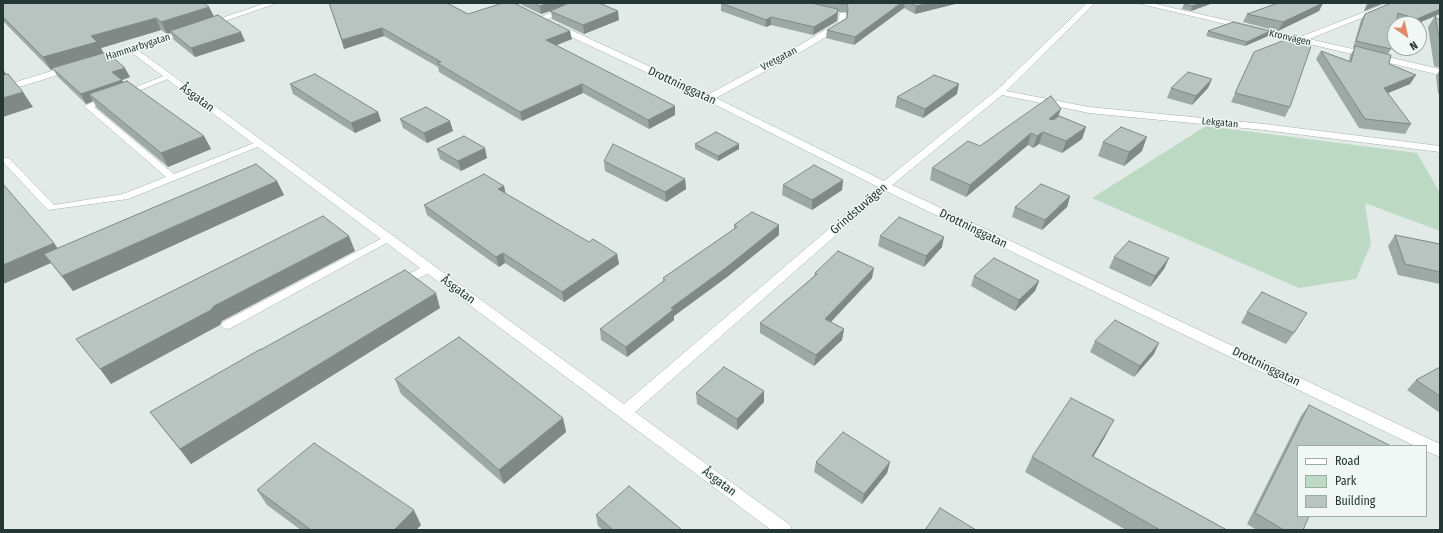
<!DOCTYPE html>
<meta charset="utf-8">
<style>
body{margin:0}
#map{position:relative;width:1443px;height:533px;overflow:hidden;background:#e1eae6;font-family:"Fira Sans Condensed",sans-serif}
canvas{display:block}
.frame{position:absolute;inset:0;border:4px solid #243833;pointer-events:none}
.legend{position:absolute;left:1297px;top:445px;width:130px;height:72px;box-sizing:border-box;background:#f1f7f4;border:1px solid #9faba7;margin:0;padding:5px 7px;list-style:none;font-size:12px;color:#243833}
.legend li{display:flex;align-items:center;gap:8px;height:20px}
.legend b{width:20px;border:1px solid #9faba7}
.north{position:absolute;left:1387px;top:16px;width:40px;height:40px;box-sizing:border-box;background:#f1f7f4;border:1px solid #9faba7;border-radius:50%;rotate:146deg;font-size:11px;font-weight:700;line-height:16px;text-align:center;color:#243833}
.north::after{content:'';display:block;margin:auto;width:14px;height:18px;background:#e18868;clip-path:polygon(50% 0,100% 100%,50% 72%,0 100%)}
</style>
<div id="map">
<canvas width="1443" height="533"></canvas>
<div class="frame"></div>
<ul class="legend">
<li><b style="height:5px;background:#fff"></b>Road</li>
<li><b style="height:11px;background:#bcd9c4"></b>Park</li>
<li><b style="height:11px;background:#b7c4bf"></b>Building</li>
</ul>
<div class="north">N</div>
</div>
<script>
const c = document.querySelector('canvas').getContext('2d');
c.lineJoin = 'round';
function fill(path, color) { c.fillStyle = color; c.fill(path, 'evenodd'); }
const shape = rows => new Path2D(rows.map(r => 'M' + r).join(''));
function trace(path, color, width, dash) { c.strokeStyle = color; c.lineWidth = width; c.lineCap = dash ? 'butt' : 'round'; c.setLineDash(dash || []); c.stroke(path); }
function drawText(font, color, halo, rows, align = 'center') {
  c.font = font + ' "Fira Sans Condensed",sans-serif'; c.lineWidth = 3; c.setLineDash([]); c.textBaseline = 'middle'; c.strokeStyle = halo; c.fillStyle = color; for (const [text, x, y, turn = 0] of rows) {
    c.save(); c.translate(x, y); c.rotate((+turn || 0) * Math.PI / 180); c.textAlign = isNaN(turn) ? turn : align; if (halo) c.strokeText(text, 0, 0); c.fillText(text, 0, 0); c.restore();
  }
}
const green = shape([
 [1206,126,1417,153,1440,193,1440,231,1365,203,1371,244,1356,279,1299,288,1092,198]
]);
const service = shape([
 [166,75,173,77,128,95,122,95,121,93,166,75],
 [105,97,111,97,112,99,94,107,174,174,257,142,263,142,265,144,128,199,48,210,3,162,3,158,9,158,54,205,123,194,166,177,84,106,105,97],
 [388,235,392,236,393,238,392,240,231,328,227,329,223,328,221,325,223,322,388,235],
 [428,264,434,268,432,271,405,286,397,286,395,283,397,280,428,264]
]);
const minor = shape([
 [575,3,586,3,543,21,536,19,575,3],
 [1087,3,1095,3,1006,91,1089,107,1264,124,1440,146,1440,152,1264,130,1089,113,1002,95,892,185,1440,444,1440,457,1426,451,1426,446,1415,446,886,191,635,412,790,525,792,530,771,530,128,50,129,48,135,48,624,404,878,187,706,100,554,29,554,25,560,25,709,94,800,45,838,22,840,13,846,13,845,25,806,49,716,98,884,181,997,90,1087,3],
 [1137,3,1151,3,1300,37,1388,3,1399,3,1309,39,1440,69,1440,75,1137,3]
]);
const secondary = shape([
 [266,3,277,3,211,26,204,24,266,3],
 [184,30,191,32,99,63,93,63,92,61,184,30],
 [71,65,75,68,74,70,3,92,3,86,71,65]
]);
const wall = shape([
 [3,3,209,7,214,17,245,41,195,57,174,40,171,33,167,34,161,30,101,48,103,53,130,77,122,80,123,83,204,136,211,149,168,167,97,108,93,101,86,104,58,77,53,69,51,70,3,21],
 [329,3,468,14,572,39,556,45,675,115,649,129,583,93,522,121,439,72,438,67,384,36,344,49],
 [521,3,599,3,619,20,584,34,552,19,551,11,541,14,522,5],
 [721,3,959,3,915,14,904,8,854,45,826,38,827,30,847,18,847,15,846,12,838,12,837,21,813,35,771,25,766,27,721,11],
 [1213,3,1191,11,1182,9,1184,4],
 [1323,3,1319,11,1278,31,1243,22,1247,14],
 [1367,3,1384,3,1364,11],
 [1391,3,1435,16,1440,21,1440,68,1434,66,1428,27,1435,16,1416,24,1409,24,1397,20,1391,49,1388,54,1389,64,1410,84,1388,93,1411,124,1405,134,1359,128,1316,59,1321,51,1349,61,1350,55,1355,48,1353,48,1361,20,1365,14],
 [1208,31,1270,31,1268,36,1245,46,1206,36],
 [1254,52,1290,107,1285,117,1231,102],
 [1440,69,1440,95,1438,93,1436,76],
 [1212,79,1208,88,1192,105,1167,98,1171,88],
 [923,82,957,94,923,118,895,107,897,97],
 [290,84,378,112,381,121,355,133,293,94],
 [1059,116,1086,127,1082,139,1062,153,1039,144,1033,148,1028,145,966,197,930,180,932,168,980,146],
 [400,119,453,131,427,143,403,128],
 [1103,142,1142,151,1124,166,1098,156],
 [695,144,739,144,739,149,718,161,695,149],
 [437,149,487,158,461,171,440,159],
 [604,161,685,179,686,189,666,202,605,171],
 [843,180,842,190,812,210,782,195,783,185],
 [277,181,284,195,73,291,51,263,3,284,58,248],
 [504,186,505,194,589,242,617,254,619,264,564,302,505,263,499,267,427,215,424,205],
 [1070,196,1067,207,1042,230,1012,217,1015,207],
 [734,225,779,235,727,277,674,316,674,320,627,357,601,340,600,329,663,282,663,278,734,229],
 [1395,235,1440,244,1440,284,1398,275,1388,246],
 [880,236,942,247,924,267,878,246],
 [1114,257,1169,258,1164,269,1150,287,1109,268],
 [815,273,872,278,831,322,844,329,842,340,814,366,760,333,760,323,814,276],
 [974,276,1039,281,1035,291,1015,311,971,286],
 [440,308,191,464,150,412,262,349],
 [1247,312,1294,333,1286,344,1241,323],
 [1095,341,1154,354,1134,377,1090,352],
 [1440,367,1440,413,1407,390,1416,380],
 [395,379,563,418,566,432,504,484,401,394],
 [764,391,764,402,737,430,697,404,696,393],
 [1309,405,1298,446,1303,530,1257,530,1247,524,1301,416],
 [1106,435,1093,457,1227,530,1126,530,1025,472,1032,457],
 [816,462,890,462,887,473,862,504,814,472],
 [257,490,421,525,416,530,301,530,267,505],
 [596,515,682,530,603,530,598,526]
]);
const shadedWall = shape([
 [548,3,573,3,541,14,540,6],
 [901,3,905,3,904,8,854,45,855,37],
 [930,3,959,3,915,14,916,6],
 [1202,3,1213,3,1191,11,1192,6],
 [1323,3,1319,11,1278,31,1283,22],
 [1372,3,1384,3,1364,11,1368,5],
 [209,7,215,18,170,31,171,33,167,34,161,22],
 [838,9,837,21,813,35,814,27],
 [1440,9,1440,14,1416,24,1414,24,1417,19],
 [618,11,619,20,584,34,583,25],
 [771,17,771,25,766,27,766,20],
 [156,18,161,30,101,48,104,54,52,68,53,69,51,70,43,57,91,36],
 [382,28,384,36,344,49,342,40],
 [570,31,572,39,547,49,546,40],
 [1270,31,1268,36,1245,46,1247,42],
 [241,32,245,41,195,57,191,48],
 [125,68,130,77,122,80,127,89,89,94,93,101,86,104,81,94,112,72],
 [3,69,11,82,3,85],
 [1416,75,1410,84,1378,97,1384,88],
 [1212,79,1208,88,1192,105,1196,96],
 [582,84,583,93,522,121,520,112],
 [959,84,957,94,923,118,925,109],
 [23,92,33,107,3,117,3,98],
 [675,106,675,115,649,129,648,120],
 [1061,109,1057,120,1046,130,1049,119],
 [378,112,381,121,355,133,351,123],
 [450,121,453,131,427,143,424,133],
 [1086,127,1082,139,1062,153,1066,141],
 [1043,132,1039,144,1033,148,1037,136],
 [1031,133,1028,145,966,197,970,185],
 [204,136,211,149,168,167,161,153],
 [1147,137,1142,151,1124,166,1129,152],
 [739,144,739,149,718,161,718,156],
 [485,148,487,158,461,171,458,161],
 [685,179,686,189,666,202,665,192],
 [843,180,842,190,812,210,812,200],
 [277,181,284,195,73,291,62,276],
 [504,186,506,196,498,189],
 [1070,196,1067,207,1042,230,1045,220],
 [779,225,779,235,727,277,674,316,674,320,627,357,626,347,671,308],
 [349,236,355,251,222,321,220,325,111,384,100,369,214,306],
 [944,237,942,247,924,267,926,256],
 [54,243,64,257,3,284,3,265],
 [503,253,505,263,499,267,496,257],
 [617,254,619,264,564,302,562,292],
 [1169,258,1164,269,1150,287,1155,276],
 [874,268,872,278,824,329,825,319],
 [1039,281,1035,291,1015,311,1019,300],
 [436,293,440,308,191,464,180,449],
 [844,329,842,340,814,366,816,355],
 [1159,343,1154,354,1134,377,1140,366],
 [764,391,764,402,737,430,737,419],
 [563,418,566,432,504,484,499,470],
 [1114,420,1106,435,1085,471,1092,456],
 [890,462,887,473,862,504,864,494],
 [414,510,421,525,416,530,394,530]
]);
const building = shape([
 [5,3,204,3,209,7,161,22,156,18,91,36,97,42,43,57,3,17,3,4,5,3],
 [329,3,447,3,468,14,503,3,514,3,570,31,546,40,675,106,648,120,582,84,520,112,437,63,441,62,382,28,342,40,329,3],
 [533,3,548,3,540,6,533,3],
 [569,3,599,3,618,11,583,25,550,11,569,3],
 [721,3,811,3,838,9,837,13,814,27,771,17,766,20,721,3],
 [836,3,901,3,855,37,827,30,847,18,848,8,847,4,840,4,836,3],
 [910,3,930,3,916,6,910,3],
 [1185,3,1202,3,1192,6,1184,4,1185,3],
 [1278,3,1323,3,1283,22,1247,14,1278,3],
 [1391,3,1440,3,1440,9,1417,19,1398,13,1396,24,1395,24,1395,29,1391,49,1356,41,1365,14,1391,3],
 [218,15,241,32,191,48,170,31,218,15],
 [1435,16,1440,21,1440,42,1435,16],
 [1233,22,1270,31,1247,42,1208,31,1233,22],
 [1290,38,1311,46,1290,107,1235,93,1254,52,1290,38],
 [1355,46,1391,55,1389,64,1416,75,1384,88,1411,124,1365,119,1321,51,1351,62,1355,46],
 [107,52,125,68,112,72,122,80,81,94,52,68,107,52],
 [1188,72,1212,79,1196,96,1171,88,1188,72],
 [8,74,23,92,3,98,3,75,8,74],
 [315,74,378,112,351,123,290,84,315,74],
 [934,75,959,84,925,109,897,97,923,82,934,75],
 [127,81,204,136,161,153,89,94,127,81],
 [1051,96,1061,109,1049,119,1053,120,1059,116,1086,127,1066,141,1043,132,1037,136,1031,133,970,185,932,168,968,141,980,146,1051,96],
 [426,107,450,121,424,133,400,119,426,107],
 [1121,127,1147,137,1129,152,1103,142,1121,127],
 [716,132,739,144,718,156,695,144,716,132],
 [464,136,485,148,458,161,437,149,464,136],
 [613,144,685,179,665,192,604,161,613,144],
 [256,164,277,181,62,276,44,254,256,164],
 [814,165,843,180,812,200,783,185,814,165],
 [484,174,504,186,498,189,589,242,593,239,617,254,562,292,503,253,496,257,424,205,484,174],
 [3,184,54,243,3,265,3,184],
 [1041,184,1070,196,1045,220,1015,207,1041,184],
 [752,212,779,225,727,267,671,308,674,309,626,347,600,329,665,280,663,278,737,227,734,225,752,212],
 [323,216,349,236,214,306,211,310,100,369,76,339,323,216],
 [899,217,944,237,926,256,880,236,899,217],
 [1395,235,1440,244,1440,272,1405,264,1395,235],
 [1129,241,1169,258,1155,276,1114,257,1129,241],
 [838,251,874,268,825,319,844,329,816,355,760,323,817,274,815,273,838,251],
 [994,258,1039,281,1019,300,974,276,994,258],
 [405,270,436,293,180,449,150,412,259,350,262,349,405,270],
 [1262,292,1307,313,1294,333,1247,312,1262,292],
 [1115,320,1159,343,1140,366,1095,341,1115,320],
 [459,337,563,418,499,470,395,379,459,337],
 [724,367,764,391,737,419,696,393,724,367],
 [1440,367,1440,396,1416,380,1440,367],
 [1071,398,1114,420,1092,456,1227,530,1160,530,1032,457,1071,398],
 [1309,405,1391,446,1298,446,1298,516,1309,516,1303,530,1284,530,1255,513,1309,405],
 [843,432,890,462,864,494,816,462,843,432],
 [314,443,414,510,394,530,311,530,257,490,314,443],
 [629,486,682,530,613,530,596,515,629,486],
 [940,508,976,530,925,530,940,508]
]);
const farStreetnames = [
 ["Kronvägen",1290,38,13],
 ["Hammarbygatan",138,47,-18],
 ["Vretgatan",779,59,-28],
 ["Lekgatan",1220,123,5]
];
const streetNames = [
 ["Drottninggatan",682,86,25],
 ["Åsgatan",197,98,36],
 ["Grindstuvägen",859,209,-41],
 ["Drottninggatan",973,229,26],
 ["Åsgatan",458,290,36],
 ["Drottninggatan",1266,367,26],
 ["Åsgatan",719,482,37]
];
fill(green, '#bcd9c4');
trace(service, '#a5b1ad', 1);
trace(minor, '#a5b1ad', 1);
trace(secondary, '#a2b4ae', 1);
fill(service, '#fff');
fill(minor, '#fff');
fill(secondary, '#fff');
fill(wall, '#9da9a4');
fill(shadedWall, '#808986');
fill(building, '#b7c4bf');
trace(building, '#808986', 1);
drawText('10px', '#243833', '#f1f7f4', farStreetnames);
drawText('12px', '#243833', '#f1f7f4', streetNames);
</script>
